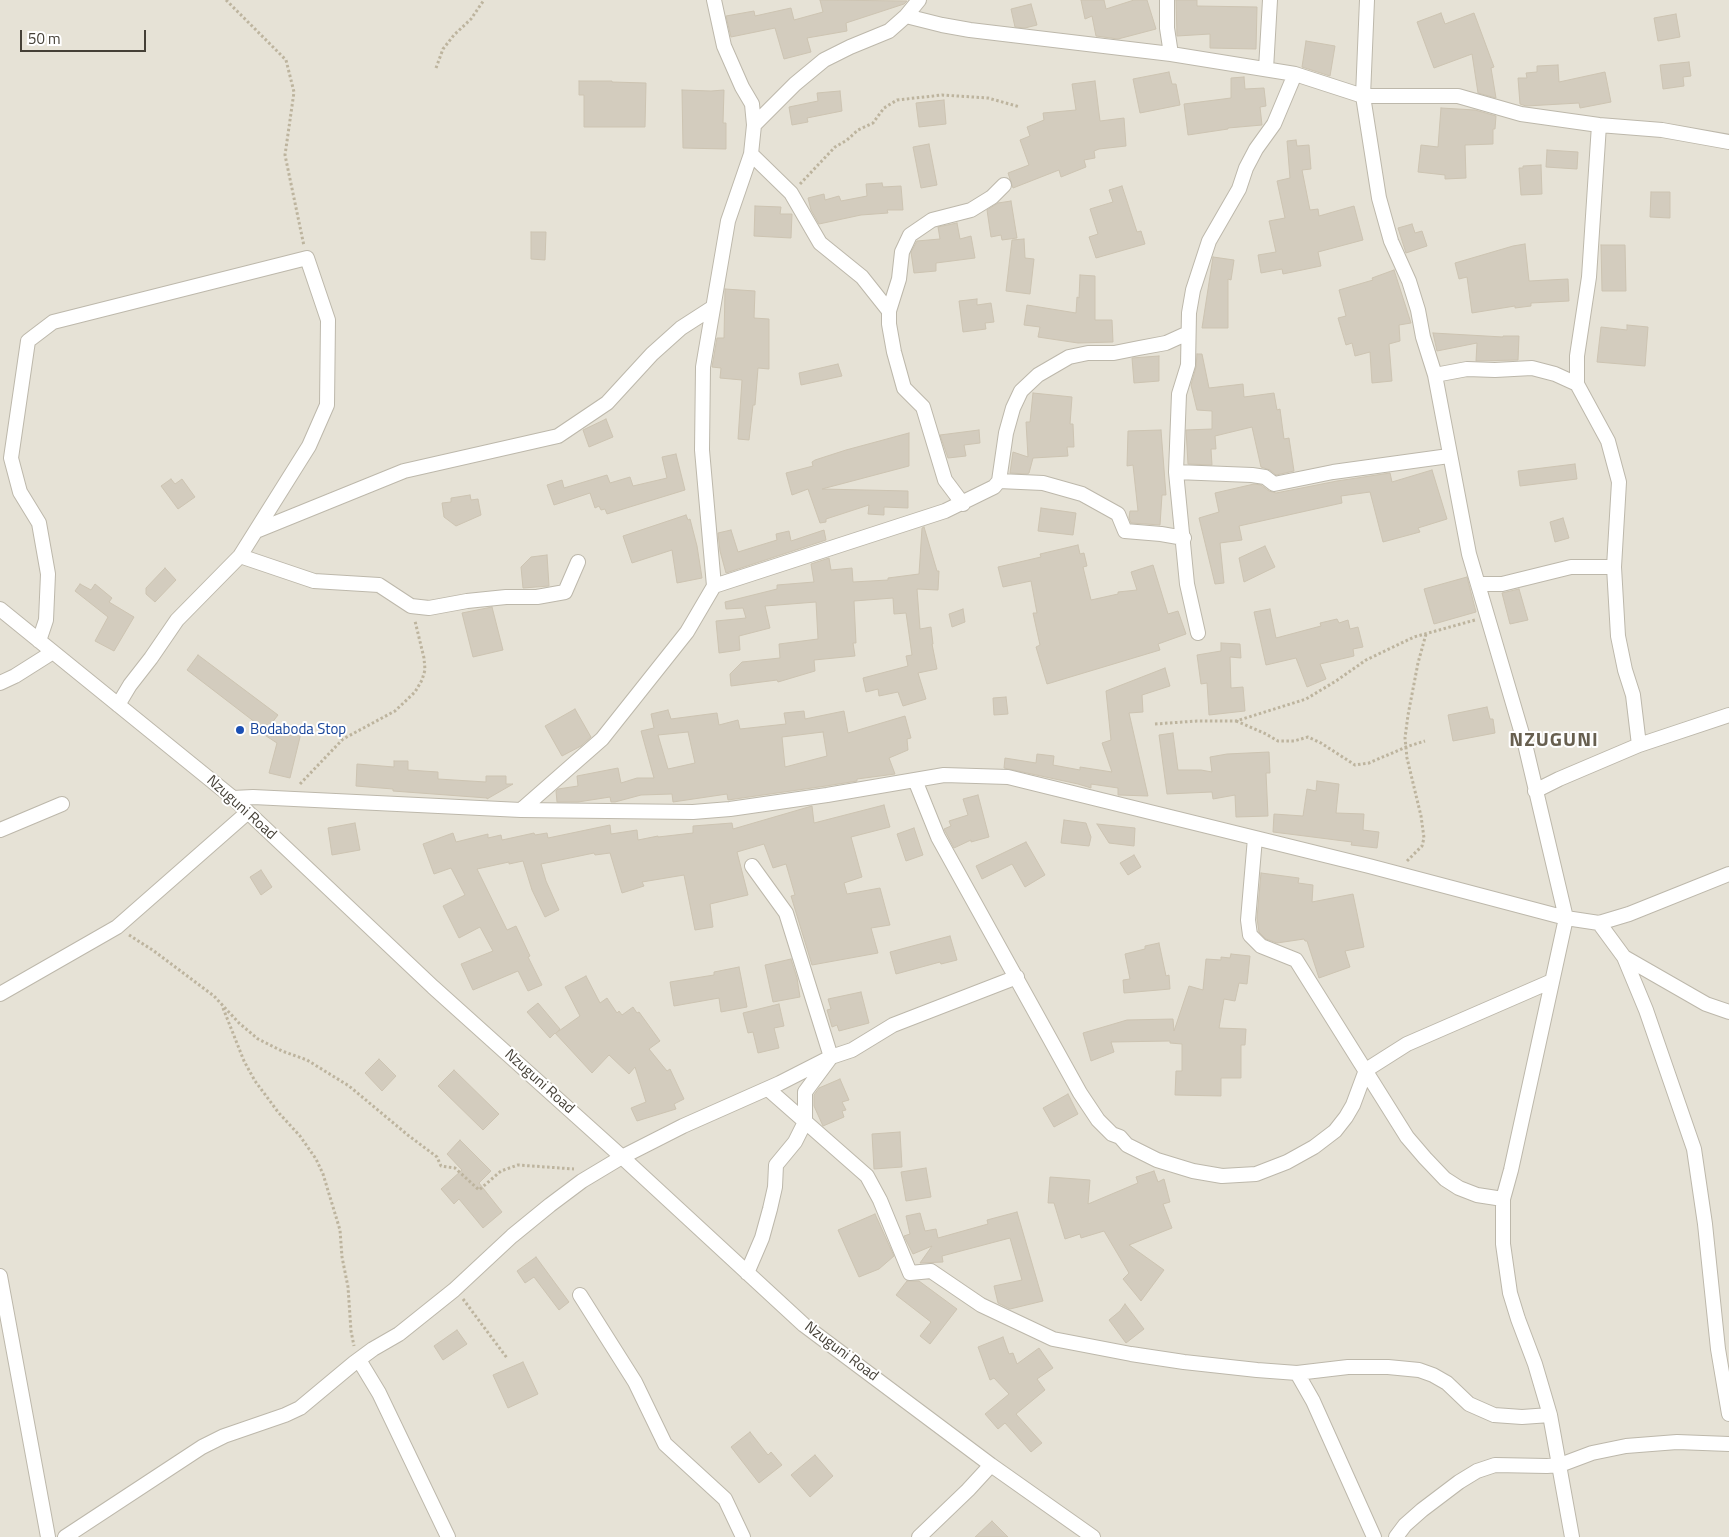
<!DOCTYPE html>
<style>
body{margin:0}
#map{position:relative;width:1729px;height:1537px;overflow:hidden;background:#f2f0e8;font-family:"Titillium Web",sans-serif}
canvas{display:block}
.scale{position:absolute;left:20px;top:30px;width:126px;height:22px;box-sizing:border-box;border:2px solid #454037;border-top:0;padding-left:6px;font-size:15px;line-height:18px;white-space:nowrap;color:#454037;-webkit-text-stroke:4px #fff;paint-order:stroke}
</style>
<div id="map">
<canvas width="1729" height="1537"></canvas>
<div class="scale">50 m</div>
</div>
<script>
const c = document.querySelector('canvas').getContext('2d');
c.lineJoin = 'round';
function fill(path, color) { c.fillStyle = color; c.fill(path, 'evenodd'); }
const shape = rows => new Path2D(rows.map(r => 'M' + r).join(''));
function trace(path, color, width, dash) { c.strokeStyle = color; c.lineWidth = width; c.lineCap = dash ? 'butt' : 'round'; c.setLineDash(dash || []); c.stroke(path); }
function drawText(font, color, halo, rows, align = 'center') {
  c.font = font + ' "Titillium Web",sans-serif'; c.lineWidth = 4; c.setLineDash([]); c.textBaseline = 'middle'; c.strokeStyle = halo; c.fillStyle = color; for (const [text, x, y, turn = 0] of rows) {
    c.save(); c.translate(x, y); c.rotate((+turn || 0) * Math.PI / 180); c.textAlign = isNaN(turn) ? turn : align; if (halo) c.strokeText(text, 0, 0); c.fillText(text, 0, 0); c.restore();
  }
}
const residential = shape([
 [0,0,1729,0,1729,1537,0,1537]
]);
const building = shape([
 [820,0,907,1,904,4,846,23,847,31,807,38,811,52,784,59,775,28,731,37,726,16,754,11,755,16,791,8,794,20,823,12,820,0],
 [1081,0,1104,0,1106,9,1134,0,1147,0,1156,29,1118,39,1096,36,1092,16,1085,19,1081,0],
 [1176,0,1197,0,1197,6,1257,7,1256,49,1210,48,1210,34,1177,36,1176,0],
 [1031,4,1037,25,1025,28,1015,27,1011,9,1031,4],
 [1441,13,1445,24,1474,13,1494,67,1491,68,1496,98,1478,93,1472,54,1434,68,1417,22,1441,13],
 [1676,14,1680,37,1658,41,1654,18,1676,14],
 [1306,41,1335,46,1330,76,1302,67,1306,41],
 [1689,62,1691,76,1683,77,1684,86,1663,89,1660,65,1689,62],
 [1558,65,1559,82,1605,72,1611,102,1580,108,1579,103,1526,106,1520,104,1518,78,1527,78,1526,73,1537,72,1537,66,1558,65],
 [1169,72,1172,84,1176,84,1180,105,1140,113,1133,79,1169,72],
 [1244,77,1245,89,1264,88,1266,106,1260,107,1262,125,1228,128,1228,129,1188,135,1184,104,1231,98,1231,78,1244,77],
 [579,81,612,81,612,82,646,83,645,127,584,127,584,95,579,95,579,81],
 [1095,81,1100,121,1124,118,1126,146,1099,149,1094,151,1095,158,1084,160,1086,167,1061,177,1059,170,1013,188,1008,173,1029,165,1020,140,1030,136,1027,127,1044,120,1043,113,1076,110,1072,84,1095,81],
 [682,90,711,91,724,90,723,123,726,123,726,149,683,148,682,90],
 [840,91,842,111,807,118,808,122,792,125,789,107,818,101,817,93,840,91],
 [944,100,946,124,919,127,916,103,944,100],
 [1441,108,1475,110,1496,116,1495,129,1493,129,1493,144,1465,145,1466,178,1445,179,1445,175,1418,172,1421,145,1438,147,1441,108],
 [1296,140,1297,146,1309,145,1311,169,1302,170,1310,210,1318,209,1319,216,1354,206,1363,240,1318,252,1321,266,1283,274,1282,269,1261,273,1258,255,1276,252,1269,221,1285,218,1277,181,1290,178,1287,141,1296,140],
 [929,144,937,185,921,188,913,147,929,144],
 [1547,150,1578,152,1577,169,1546,167,1547,150],
 [1541,165,1542,194,1521,195,1519,168,1523,168,1523,166,1541,165],
 [882,183,883,187,901,186,903,210,887,210,888,213,861,215,819,224,811,210,808,198,824,194,825,200,839,196,841,201,867,196,866,184,882,183],
 [1122,186,1137,232,1141,231,1145,244,1096,258,1089,237,1098,234,1090,209,1113,202,1109,190,1122,186],
 [1651,192,1670,192,1670,218,1650,217,1651,192],
 [1011,201,1017,238,1002,240,1001,235,991,237,987,210,998,203,1011,201],
 [755,206,781,207,780,214,792,214,791,238,754,236,755,206],
 [957,223,960,239,971,236,975,258,936,263,936,271,914,273,911,252,917,241,940,239,938,227,957,223],
 [1412,224,1415,233,1422,231,1427,246,1406,253,1398,228,1412,224],
 [531,232,546,232,545,260,531,259,531,232],
 [1024,239,1025,258,1034,259,1030,294,1006,291,1012,240,1024,239],
 [1525,244,1529,281,1568,279,1569,301,1531,303,1531,306,1515,308,1515,306,1472,313,1467,277,1459,279,1455,263,1513,246,1525,244],
 [1601,245,1625,245,1626,291,1602,291,1601,245],
 [1213,257,1234,260,1231,280,1228,279,1228,328,1202,328,1213,257],
 [1394,270,1411,323,1399,325,1400,341,1389,344,1392,381,1372,383,1370,352,1355,356,1352,343,1346,345,1338,318,1346,316,1339,290,1373,280,1372,278,1394,270],
 [1080,275,1095,276,1095,320,1112,320,1113,342,1078,343,1038,337,1040,327,1024,325,1027,305,1076,313,1077,297,1079,298,1080,275],
 [725,289,755,291,754,318,769,319,769,369,758,368,755,405,753,405,749,440,738,439,742,380,720,378,721,368,712,367,717,338,724,338,725,289],
 [977,299,977,305,991,303,994,322,985,323,986,329,963,332,959,301,977,299],
 [1627,325,1648,327,1645,366,1597,362,1601,327,1627,330,1627,325],
 [1433,333,1503,337,1503,336,1519,336,1518,360,1476,361,1477,343,1437,351,1433,333],
 [1197,354,1202,354,1209,388,1243,384,1244,397,1274,393,1277,410,1280,409,1284,439,1289,438,1294,471,1276,475,1270,470,1261,467,1252,427,1215,436,1216,449,1211,449,1212,465,1188,464,1186,430,1212,429,1212,411,1197,410,1191,385,1196,367,1197,354],
 [1159,356,1159,381,1134,383,1132,358,1159,356],
 [838,364,842,376,801,385,799,373,838,364],
 [1033,393,1072,397,1070,424,1073,424,1074,447,1067,447,1068,456,1033,458,1029,473,1027,474,1010,473,1013,452,1028,457,1026,422,1030,422,1033,393],
 [606,419,613,437,589,447,583,430,606,419],
 [979,430,980,443,964,445,966,456,948,458,940,435,979,430],
 [1161,430,1166,495,1162,495,1160,525,1131,523,1129,518,1130,511,1138,511,1133,465,1127,466,1128,431,1161,430],
 [909,433,909,466,822,489,908,491,908,508,884,507,884,515,868,514,869,505,826,519,826,522,820,523,808,489,792,495,786,473,813,466,812,462,815,460,846,450,909,433],
 [676,454,685,490,607,514,605,509,601,510,599,506,595,508,590,493,554,505,547,485,562,480,564,488,607,475,610,483,630,477,633,486,667,478,662,457,676,454],
 [1575,464,1577,479,1520,486,1518,471,1575,464],
 [1432,470,1447,519,1418,528,1420,532,1383,542,1370,492,1341,496,1342,503,1239,526,1242,540,1220,543,1224,583,1215,584,1199,518,1219,512,1215,493,1254,484,1261,485,1269,491,1276,493,1337,481,1390,473,1392,482,1432,470],
 [171,479,175,484,182,479,195,497,178,509,161,486,171,479],
 [470,495,471,500,478,499,481,515,456,526,444,517,442,503,451,502,451,498,470,495],
 [1041,508,1076,513,1073,535,1038,531,1041,508],
 [686,515,688,520,690,519,697,546,702,578,677,583,672,550,632,563,623,536,686,515],
 [1563,518,1569,538,1555,542,1550,522,1563,518],
 [924,527,937,571,939,571,938,590,917,589,920,629,931,627,933,644,932,644,937,669,918,673,926,699,903,706,898,692,879,696,878,689,866,692,863,678,908,666,906,656,912,655,906,613,894,614,893,598,854,601,856,643,853,643,855,656,814,660,815,671,778,682,777,680,731,686,730,674,742,662,780,658,779,644,818,639,816,602,765,606,770,628,739,636,740,650,719,653,716,621,746,618,743,608,726,609,725,602,777,589,777,585,814,582,811,564,829,558,831,570,852,568,853,582,888,580,888,578,919,574,922,528,924,527],
 [731,530,738,552,777,540,776,534,789,531,791,541,824,530,826,540,726,573,720,551,718,533,731,530],
 [1078,545,1080,554,1084,553,1087,566,1083,567,1091,600,1118,594,1118,592,1137,590,1131,572,1153,565,1168,614,1178,611,1186,634,1158,644,1160,650,1047,684,1036,647,1040,645,1033,613,1037,613,1031,581,1003,587,998,567,1041,557,1040,554,1078,545],
 [1265,546,1275,567,1244,582,1239,558,1265,546],
 [547,555,549,586,523,588,521,567,531,557,547,555],
 [165,568,176,580,155,602,146,594,146,588,165,568],
 [1467,577,1476,612,1434,624,1424,589,1467,577],
 [80,584,91,590,95,584,112,598,109,602,134,617,114,651,95,641,108,617,75,591,80,584],
 [1519,589,1528,620,1510,624,1502,593,1519,589],
 [492,607,503,650,473,657,462,613,492,607],
 [963,609,965,622,952,627,949,614,963,609],
 [1270,609,1276,638,1321,626,1320,623,1337,619,1339,623,1348,620,1350,629,1358,627,1363,647,1353,649,1354,656,1320,664,1326,679,1307,687,1296,658,1266,665,1254,612,1270,609],
 [1221,643,1240,644,1241,658,1230,657,1231,688,1243,687,1245,711,1209,715,1207,683,1201,684,1197,655,1221,651,1221,643],
 [198,655,278,715,268,728,301,733,290,778,269,773,277,743,249,725,260,726,187,670,198,655],
 [1165,668,1170,686,1142,695,1143,712,1129,713,1148,796,1119,795,1118,795,1118,788,1091,784,1091,788,1078,784,1004,768,1005,758,1036,763,1037,754,1054,756,1053,765,1080,770,1080,767,1112,772,1102,743,1111,740,1106,691,1165,668],
 [1006,697,1008,714,994,715,993,698,1006,697],
 [1487,707,1490,719,1493,719,1495,733,1453,741,1448,715,1487,707],
 [575,709,591,737,581,746,562,756,545,726,575,709],
 [668,710,671,719,717,713,719,725,738,720,740,729,786,724,784,713,804,711,805,719,844,711,848,733,905,716,911,738,907,739,908,750,889,758,895,774,857,779,857,781,826,786,728,800,727,794,673,802,672,794,641,795,615,802,611,802,610,797,578,802,557,802,556,791,558,789,578,786,577,776,618,768,621,783,637,778,654,778,641,731,654,728,651,714,668,710],
 [688,732,695,763,668,769,658,735,688,732],
 [823,732,827,756,785,767,782,737,823,732],
 [1173,733,1178,770,1201,770,1212,772,1210,757,1227,754,1269,752,1270,773,1266,773,1268,816,1236,817,1235,795,1213,799,1212,792,1167,794,1159,735,1173,733],
 [394,761,408,761,408,770,438,772,438,779,486,782,486,776,506,776,506,784,513,784,487,799,487,798,393,791,393,789,356,786,357,764,394,767,394,761],
 [1317,781,1339,784,1336,813,1364,814,1363,830,1379,832,1377,848,1351,845,1352,842,1273,832,1274,814,1303,816,1307,789,1316,791,1317,781],
 [978,795,989,837,971,842,971,840,954,848,944,829,951,826,949,821,968,815,963,799,978,795],
 [884,805,890,827,851,837,862,877,844,883,847,894,880,888,890,925,871,928,878,953,812,965,791,896,795,895,786,864,773,868,764,844,737,852,748,895,710,904,713,927,695,930,684,875,642,882,644,886,622,893,610,853,595,855,594,853,541,864,546,881,559,910,545,917,532,890,523,861,509,864,509,862,477,869,507,930,516,926,530,956,528,957,542,985,528,991,518,971,473,990,461,964,493,951,480,927,459,938,443,906,465,895,451,868,434,874,423,844,453,833,456,842,488,834,488,838,501,835,502,840,534,833,535,835,547,833,548,838,610,825,611,834,637,830,638,840,658,836,658,837,693,833,693,826,732,823,733,829,812,806,814,823,884,805],
 [1064,820,1086,823,1091,837,1089,846,1061,843,1064,820],
 [355,823,360,850,332,855,328,828,355,823],
 [1097,824,1135,828,1134,846,1109,843,1097,824],
 [914,828,923,855,906,861,897,834,914,828],
 [1026,842,1045,875,1025,887,1012,864,982,879,976,866,1026,842],
 [1134,855,1141,867,1128,875,1120,863,1134,855],
 [261,870,272,887,261,895,250,877,261,870],
 [1261,873,1299,878,1298,883,1313,885,1312,902,1353,894,1364,947,1345,951,1350,967,1319,978,1307,941,1305,941,1304,939,1277,943,1266,939,1259,932,1257,918,1261,873],
 [950,936,957,960,941,964,940,962,896,974,890,952,950,936],
 [1159,943,1166,976,1169,975,1170,989,1124,993,1123,980,1130,979,1125,954,1145,949,1145,946,1159,943],
 [1231,954,1250,956,1247,984,1239,983,1235,1001,1224,999,1219,1028,1246,1029,1245,1045,1241,1045,1241,1078,1221,1078,1221,1096,1175,1095,1176,1071,1182,1071,1182,1044,1170,1043,1170,1041,1111,1042,1114,1052,1091,1061,1083,1033,1127,1020,1173,1019,1174,1031,1189,986,1203,990,1206,959,1221,960,1221,957,1230,958,1231,954],
 [791,959,797,978,800,997,773,1002,765,965,791,959],
 [739,967,747,1007,721,1012,719,998,674,1006,670,982,714,975,714,972,739,967],
 [586,976,600,1003,607,998,617,1013,619,1011,622,1015,633,1007,637,1013,639,1012,660,1041,649,1049,667,1071,670,1069,684,1099,674,1104,676,1109,637,1121,631,1108,646,1102,635,1067,629,1074,609,1055,592,1073,555,1033,550,1038,527,1012,538,1003,560,1029,556,1033,580,1016,565,987,586,976],
 [861,992,869,1023,839,1031,837,1025,832,1027,827,1010,831,1009,828,999,861,992],
 [779,1004,784,1026,774,1028,779,1048,758,1053,753,1032,748,1033,743,1013,779,1004],
 [379,1059,396,1076,382,1091,365,1073,379,1059],
 [454,1070,499,1114,483,1130,438,1086,454,1070],
 [840,1079,849,1100,842,1102,846,1110,842,1111,844,1117,823,1126,814,1106,814,1095,819,1088,840,1079],
 [1068,1094,1078,1114,1054,1127,1043,1108,1068,1094],
 [900,1132,902,1167,874,1169,872,1134,900,1132],
 [460,1140,491,1171,479,1183,502,1212,483,1228,459,1199,454,1204,441,1189,462,1170,447,1154,460,1140],
 [926,1168,931,1197,906,1201,901,1172,926,1168],
 [1154,1171,1158,1182,1164,1179,1170,1202,1163,1204,1172,1228,1129,1245,1164,1270,1141,1301,1123,1279,1129,1273,1104,1231,1081,1238,1080,1234,1065,1239,1054,1203,1048,1203,1050,1177,1090,1180,1088,1204,1138,1183,1136,1177,1154,1171],
 [1017,1212,1043,1301,1010,1309,998,1303,994,1286,1022,1280,1010,1238,942,1256,943,1262,920,1263,932,1246,913,1254,904,1236,910,1234,906,1216,920,1213,925,1231,936,1229,938,1238,988,1224,987,1220,1017,1212],
 [875,1214,894,1256,879,1269,859,1277,838,1230,875,1214],
 [536,1257,569,1302,559,1310,534,1277,525,1283,517,1271,536,1257],
 [907,1281,919,1281,957,1309,930,1344,920,1336,931,1322,896,1295,907,1281],
 [1125,1304,1144,1329,1126,1343,1109,1320,1120,1311,1125,1304],
 [457,1330,467,1344,443,1360,434,1346,457,1330],
 [1003,1337,1009,1354,1013,1353,1017,1364,1039,1348,1053,1368,1037,1379,1045,1390,1016,1414,1042,1443,1031,1452,1005,1423,998,1429,985,1414,1009,1394,994,1378,990,1380,978,1347,1003,1337],
 [523,1362,538,1394,508,1408,493,1375,523,1362],
 [750,1432,768,1455,771,1452,782,1465,759,1483,731,1447,750,1432],
 [815,1455,833,1476,810,1497,791,1475,815,1455],
 [992,1521,1008,1537,975,1537,992,1521]
]);
const path = shape([
 [226,0,286,60,294,92,285,155,304,246],
 [436,68,443,49,454,35,471,19,484,0],
 [800,184,835,147,847,140,858,130,873,123,884,108,897,100,942,95,988,98,1020,107],
 [1236,721,1266,734,1278,741,1294,741,1308,737,1321,743,1355,765,1369,763,1406,747,1425,741],
 [1155,724,1197,721,1236,721,1268,711,1306,699,1336,681,1366,660,1414,637,1475,620],
 [300,784,343,739,395,711,415,692,422,680,425,670,424,658,415,621],
 [1407,861,1422,846,1424,838,1421,816,1407,758,1405,738,1408,715,1418,663,1426,634],
 [129,935,154,951,214,996,239,1023,258,1039,282,1051,307,1060,349,1086,409,1136,437,1157,441,1166,455,1168,479,1190,501,1171,518,1165,574,1169],
 [223,1008,244,1061,255,1081,278,1112,300,1136,316,1159,323,1174,340,1230,342,1257,348,1287,351,1331,354,1346],
 [463,1299,507,1358]
]);
const street = shape([
 [1167,0,1167,28,1171,54],
 [1367,0,1363,96,1379,198,1391,241,1409,281,1418,310,1423,337,1435,375,1469,554,1525,744,1566,918,1511,1170,1503,1199,1503,1244,1510,1293,1518,1319,1535,1364,1550,1415,1572,1537],
 [906,16,942,25,970,30,1171,54,1295,74,1363,96,1458,96,1521,114,1599,125,1662,130,1729,142],
 [1266,69,1270,0],
 [754,125,795,84,824,60,850,47,889,31,906,16,919,0],
 [1599,125,1589,277,1577,356,1577,384,1608,441,1619,482,1614,567,1618,636,1625,670,1633,695,1639,745],
 [751,154,791,193,820,243,862,277,889,311],
 [1435,375,1467,369,1495,370,1532,368,1555,374,1577,384],
 [1176,472,1252,475,1265,477,1274,484,1333,472,1449,456],
 [999,481,1006,433,1013,408,1021,391,1038,375,1069,357,1088,353,1114,353,1139,348,1166,343,1188,333],
 [963,504,945,480,923,407,904,388,894,352,889,324,889,311,899,279,902,252,910,235,932,220,971,210,992,197,1004,185],
 [256,531,404,471,558,436,607,403,652,354,681,328,712,308],
 [1478,584,1502,584,1571,567,1614,567],
 [714,586,945,511,994,487,999,481,1043,483,1082,494,1118,514,1125,531,1161,534,1184,538],
 [0,609,233,798,433,987,622,1157,804,1325,991,1465,1093,1537],
 [1198,633,1187,584,1176,472,1179,394,1188,365,1189,313,1193,290,1209,241,1239,189,1246,168,1256,149,1274,124,1295,74],
 [39,641,46,620,48,574,39,523,20,492,11,458,28,341,53,322,307,258,328,320,327,405,309,446,240,556],
 [0,683,15,676,53,652],
 [118,705,130,685,151,658,177,620,240,556,314,581,379,585,411,606,429,608,467,601,506,597,537,597,565,592,578,562],
 [915,780,938,837,1080,1093,1098,1120,1112,1134,1120,1137,1127,1145,1157,1160,1193,1171,1222,1176,1256,1174,1287,1162,1314,1147,1335,1131,1346,1117,1353,1105,1366,1070,1407,1044,1552,981],
 [1535,791,1559,779,1639,745,1729,715],
 [233,798,253,797,521,810,693,812,730,809,827,795,944,775,1008,777,1369,866,1566,918,1599,923,1629,914,1729,874],
 [521,810,602,739,687,632,714,586,702,450,703,367,728,221,751,154,754,125,752,104,742,87,724,46,714,0],
 [0,830,62,804],
 [1255,838,1248,920,1250,935,1261,946,1296,960,1407,1137,1425,1158,1445,1179,1459,1188,1477,1195,1503,1199],
 [1599,923,1624,957,1646,1010,1694,1149,1705,1224,1718,1349,1729,1414],
 [1624,957,1706,1004,1729,1012],
 [0,994,117,927,248,812],
 [768,1089,867,1176,880,1200,910,1273,931,1271,981,1305,1053,1339,1131,1354,1184,1362,1257,1370,1297,1373,1348,1367,1388,1367,1419,1370,1433,1375,1447,1383,1469,1404,1494,1415,1522,1417,1550,1415],
 [747,1273,762,1238,770,1209,775,1187,776,1165,795,1142,805,1122,805,1092,831,1057,786,913,752,866],
 [0,1276,48,1537],
 [580,1295,635,1382,665,1444,725,1499,743,1537],
 [359,1360,379,1393,448,1537],
 [1297,1373,1313,1401,1374,1537],
 [65,1537,202,1447,224,1436,285,1415,300,1408,354,1363,373,1349,399,1334,454,1290,512,1236,550,1205,582,1181,622,1157,683,1126,780,1083,831,1057,852,1050,893,1025,1017,977],
 [919,1537,968,1490,991,1465],
 [1396,1537,1405,1525,1422,1510,1459,1482,1477,1471,1495,1465,1547,1466,1560,1465,1592,1453,1626,1446,1677,1442,1729,1444]
]);
const markers = [
 [240,730,5,"#1a4fb4"]
];
const transitNames = [
 ["Bodaboda Stop",250,730]
];
const streetNames = [
 ["Nzuguni Road",241,808,42],
 ["Nzuguni Road",539,1082,42],
 ["Nzuguni Road",841,1352,37]
];
const districtNames = [
 ["NZUGUNI",1554,741]
];
fill(residential, '#e6e2d6');
fill(building, '#d3ccbe');
trace(building, '#cdc4b2', 1);
trace(street, '#bdb8ab', 16);
trace(path, '#bdb49e', 3, [2.5, 2.5]);
trace(street, '#fff', 14);
for (const [x, y, r, color] of markers) { const dot = new Path2D(); dot.arc(x, y, r, 0, 2 * Math.PI); c.fillStyle = color; c.fill(dot); trace(dot, '#fff', 2); }
drawText('15px', '#164399', '#fff', transitNames, 'left');
drawText('15px', '#454037', '#fff', streetNames);
c.letterSpacing = '1px';
drawText('bold 20px', '#675f4f', '#fff', districtNames);
c.letterSpacing = '0px';
</script>
